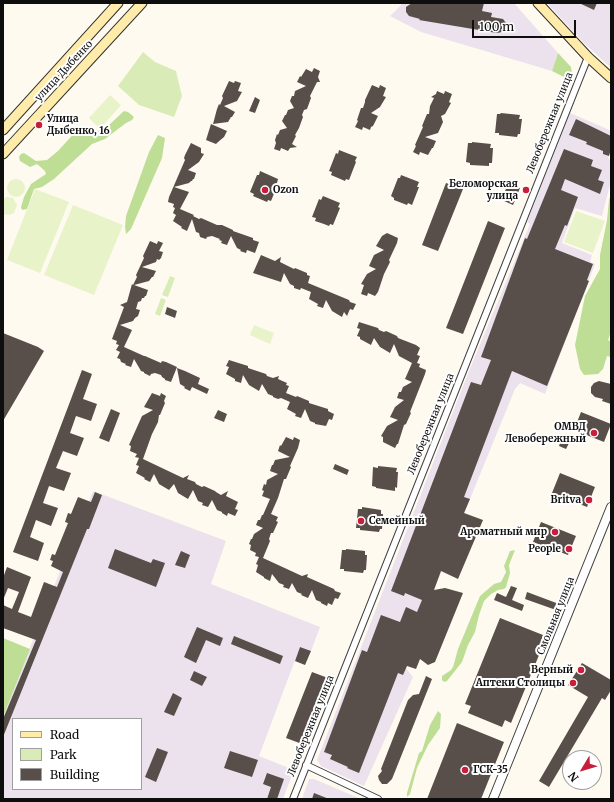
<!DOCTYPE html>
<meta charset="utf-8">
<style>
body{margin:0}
#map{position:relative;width:614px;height:802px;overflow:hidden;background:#fffaf0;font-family:Merriweather,serif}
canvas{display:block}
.frame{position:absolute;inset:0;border:4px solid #0e0e0e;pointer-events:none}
.legend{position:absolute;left:12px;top:718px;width:130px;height:72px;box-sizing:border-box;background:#fff;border:1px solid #9f9f9f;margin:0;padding:5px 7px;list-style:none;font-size:12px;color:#0e0e0e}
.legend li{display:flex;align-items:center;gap:8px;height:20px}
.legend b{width:20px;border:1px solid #9f9f9f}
.north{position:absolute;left:562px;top:750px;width:40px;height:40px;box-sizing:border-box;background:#fff;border:1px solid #9f9f9f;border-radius:50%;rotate:232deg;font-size:11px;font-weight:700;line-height:16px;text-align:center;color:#0e0e0e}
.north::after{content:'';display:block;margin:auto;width:14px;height:18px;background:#c61e3b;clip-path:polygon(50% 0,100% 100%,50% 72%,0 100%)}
.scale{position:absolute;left:472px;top:20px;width:104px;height:18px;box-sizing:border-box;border:2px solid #0e0e0e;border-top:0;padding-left:5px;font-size:12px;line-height:14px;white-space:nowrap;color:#0e0e0e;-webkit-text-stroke:3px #fff;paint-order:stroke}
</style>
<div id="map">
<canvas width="614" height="802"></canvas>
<div class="frame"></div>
<ul class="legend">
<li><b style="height:5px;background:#ffecab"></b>Road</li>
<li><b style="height:11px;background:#d9ecb7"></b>Park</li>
<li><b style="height:11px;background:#584e4a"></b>Building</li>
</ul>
<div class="north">N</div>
<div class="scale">100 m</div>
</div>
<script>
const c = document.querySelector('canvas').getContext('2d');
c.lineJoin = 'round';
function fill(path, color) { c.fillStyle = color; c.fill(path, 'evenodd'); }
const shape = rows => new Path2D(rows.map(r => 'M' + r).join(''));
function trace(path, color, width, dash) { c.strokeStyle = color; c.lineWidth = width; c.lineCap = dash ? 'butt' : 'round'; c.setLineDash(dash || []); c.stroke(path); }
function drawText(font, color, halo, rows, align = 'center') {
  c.font = font + ' Merriweather,serif'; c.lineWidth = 4; c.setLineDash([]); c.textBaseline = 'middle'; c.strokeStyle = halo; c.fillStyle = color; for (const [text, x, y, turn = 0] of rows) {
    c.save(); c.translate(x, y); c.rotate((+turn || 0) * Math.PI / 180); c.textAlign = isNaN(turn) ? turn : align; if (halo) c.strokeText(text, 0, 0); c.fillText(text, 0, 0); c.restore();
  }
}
const industrial = shape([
 [403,3,514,3,558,53,552,71,421,32,390,16],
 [547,3,611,3,611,68,583,42],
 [570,113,605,128,611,131,611,151,608,158,611,161,611,181,602,216,575,208,562,243,592,255,590,262,595,264,545,394,520,383,515,389,470,499,404,666,413,677,364,786,321,766,317,760,469,371,530,224,527,222],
 [93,491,226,541,211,584,320,627,311,651,300,647,259,756,294,770,283,799,3,799,3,717,54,586],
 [13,719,141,719,141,789,13,789],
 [309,779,314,779,361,799,302,799]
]);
const green = shape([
 [143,52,155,62,176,71,182,96,174,117,139,105,118,86],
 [170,276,175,278,168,297,162,295],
 [161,298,166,300,160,316,155,314]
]);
const forest = shape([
 [558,53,571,67,572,73,570,80,552,71],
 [124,111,128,112,134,117,132,120,126,123,105,139,92,144,54,179,42,187,34,189,27,209,22,210,21,207,24,197,31,184,46,174,45,171,37,164,30,167,20,161,19,157,21,154,24,153,36,161,47,160,58,151,77,130,84,129,93,134,109,125],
 [158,135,165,138,162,158,131,229,126,234,125,227,126,216,149,152],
 [611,194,611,332,608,340,611,342,611,357,607,356,603,369,598,374,584,375,580,369,575,345,585,296,600,269,600,255,607,220,609,200],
 [515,550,509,565,510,573,506,587,504,589,498,590,491,594,484,601,479,615,475,632,468,645,462,662,447,681,444,682,442,680,442,676,451,670,453,667,458,649,480,596,494,584,501,582,506,572,504,566,510,551],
 [3,638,30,649,3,717],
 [438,711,441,714,440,728,428,745,417,768,410,794,407,797,407,793,419,753,422,751,430,725]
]);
const pitch = shape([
 [110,95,121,105,100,129,89,118],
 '7 188a9 9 0 1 1 18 0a9 9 0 1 1-18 0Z',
 [35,189,69,202,40,273,7,260],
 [7,197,13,198,17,205,14,213,9,215,3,214,3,199],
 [73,205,123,225,94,295,44,275],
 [576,211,605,221,593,253,564,242],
 [254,325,274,333,270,344,250,335]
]);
const building = shape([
 [412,3,422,4,422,3,484,3,482,11,492,13,491,17,503,19,506,23,506,28,502,32,497,33,419,20,420,19,409,16,406,12,406,7],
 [579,3,597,3,594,10],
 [314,68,320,71,318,77,320,82,317,82,310,96,311,98,307,109,304,110,302,115,303,117,299,128,295,135,296,136,292,144,297,147,290,148,288,151,281,148,280,151,274,149,276,143,275,140,277,134,278,135,280,130,287,128,282,121,285,115,286,115,288,110,294,108,290,101,292,96,294,96,295,91,306,86,297,82,300,76,301,77,306,69,312,72],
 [229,81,234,83,235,81,241,83,238,91,242,92,237,101,224,106,235,112,232,117,231,117,228,122,213,124,217,109,219,104,220,105,223,98,222,96],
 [372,85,379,88,380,85,386,88,383,96,386,97,380,107,371,113,378,116,373,126,371,127,370,130,363,127,362,130,355,127,358,121,357,120,361,108,363,108,365,102,365,100],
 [437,91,444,94,445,91,452,94,449,102,451,103,445,114,441,116,443,122,438,133,425,137,436,141,433,148,432,148,428,155,420,152,419,155,413,152,416,146,415,145,423,127,422,126,427,114,429,114,430,106,434,98,431,97,436,94],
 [255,97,260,100,255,113,249,111],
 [501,113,520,115,519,119,522,119,520,134,518,134,517,137,499,135,499,133,495,133,497,114,500,114],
 [576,119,611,136,611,149,609,156,603,154,603,151,586,144,587,142,569,135],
 [211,124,227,131,224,137,218,142,216,144,206,140],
 [472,142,491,144,490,148,493,148,492,163,489,163,489,166,470,165,470,163,466,162,468,143,472,143],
 [191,143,201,148,201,153,204,154,199,162,188,170,196,173,194,179,193,179,192,181,191,181,189,183,174,187,189,192,180,209,194,215,193,216,199,219,201,218,217,225,222,225,233,230,233,231,253,238,253,240,259,242,255,253,247,250,246,253,240,251,241,250,237,248,231,236,227,245,221,243,222,241,219,240,220,239,212,236,207,237,206,239,200,237,199,233,196,232,192,219,187,231,181,228,182,227,173,221,176,215,173,213,175,208,173,207,174,204,168,202,169,197,185,160,184,158,185,155],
 [564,149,593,160,591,166,602,170,598,180,604,182,600,194,565,179,561,190,578,197,567,226,565,225,555,249,593,264,587,280,589,281,547,386,512,371,464,497,470,499,464,513,483,520,458,579,441,571,434,590,445,588,463,593,435,662,428,665,420,659,416,669,407,666,403,675,398,673,359,773,347,768,348,767,330,759,332,755,324,752,362,650,367,652,381,615,400,622,406,607,417,612,422,600,405,593,404,596,391,591,471,382,481,385,491,360,481,357,525,238,527,239],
 [339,150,357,157,355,161,356,162,349,180,346,179,345,181,331,175,332,172,329,171,336,153,338,154],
 [260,171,278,179,277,183,278,184,271,201,268,200,267,202,253,196,254,194,250,192,257,175,259,175],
 [401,175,419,182,417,187,419,187,412,205,408,203,407,205,394,200,394,198,391,196,398,178,400,178],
 [446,183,463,189,438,251,422,245],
 [508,183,520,188,513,205,502,200],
 [323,196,340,203,338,207,340,208,333,225,330,224,329,226,324,224,315,221,316,218,312,217,319,199,321,200],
 [488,221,505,228,463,334,446,328],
 [387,233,398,238,397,243,389,260,390,262,384,274,378,292,375,296,368,293,367,296,361,294,364,285,361,284,367,274,376,269,369,266,374,255,384,250,376,246,382,236],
 [150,241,157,244,158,241,163,243,159,251,163,252,161,258,159,260,157,259,156,262,142,267,156,271,153,277,152,277,149,281,134,285,148,290,146,296,145,296,144,298,142,298,141,301,138,302,136,309,140,310,138,316,135,318,133,321,120,325,132,330,124,347,144,356,145,356,161,363,162,361,166,362,177,367,171,382,165,380,165,379,162,377,161,375,155,373,151,374,150,376,144,373,144,372,141,371,134,359,131,367,125,365,126,364,121,362,120,359,117,358,120,352,116,350,119,345,116,344,117,341,112,339,124,307,120,305,127,302,132,284,133,285,137,277,136,275,144,258,143,256],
 [261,255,275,261,281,257,280,262,294,269,295,268,307,273,307,275,310,276,308,283,349,300,350,302,356,304,353,310,350,309,347,316,344,312,342,317,332,311,326,300,323,308,317,306,318,304,309,299,311,292,301,288,300,290,294,288,294,286,290,284,284,273,281,282,253,273],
 [167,307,177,311,175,318,165,314],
 [359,322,378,328,379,330,384,332,386,331,397,336,398,338,416,345,420,348,417,355,420,356,417,363,420,364,419,367,426,370,425,374,410,412,411,413,406,424,404,425,398,444,397,444,395,448,383,442,383,437,381,436,387,426,398,420,390,417,395,407,404,400,397,398,399,392,401,392,403,387,412,382,405,379,412,363,399,356,394,344,390,353,380,347,374,338,371,345,360,339,360,337,357,336,360,329,357,328],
 [3,333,38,347,44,351,3,421],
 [229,360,248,366,248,368,266,374,267,376,273,378,279,376,278,379,287,383,286,385,289,386,286,393,296,397,297,396,309,401,309,403,328,409,328,411,334,414,332,420,329,419,326,426,315,424,315,423,310,421,305,409,301,418,295,416,296,414,287,409,290,402,281,398,278,399,273,397,273,396,268,394,262,384,259,391,249,385,243,375,241,383,235,381,235,379,226,374,229,367,226,366],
 [177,368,185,371,200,378,198,384,209,389,207,394,192,387,190,391,184,388,185,387,180,384],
 [82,370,92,374,83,399,97,404,91,421,76,416,70,433,84,438,77,456,63,451,56,468,71,473,64,491,49,486,43,503,58,508,51,526,36,520,30,537,44,543,38,561,13,552],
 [599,381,611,384,611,404,602,401,603,399,595,397,591,393,591,387,594,383],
 [152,393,160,396,161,393,166,396,164,401,165,403,160,415,159,415,158,422,152,434,143,459,183,478,189,475,187,479,195,482,196,484,202,487,204,486,215,491,216,492,221,495,228,491,226,496,238,502,235,509,238,510,235,516,228,513,227,516,222,513,222,512,217,510,212,500,208,507,202,505,203,503,198,501,193,490,188,499,178,493,174,484,169,490,159,484,154,474,150,482,144,479,145,478,136,473,139,466,136,465,139,458,135,457,137,454,130,451,131,446,129,445,142,416,153,410,144,407],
 [111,409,120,413,109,442,99,438],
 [218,410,227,414,224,422,214,418],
 [581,412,611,424,604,442,574,430],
 [286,437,293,440,294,437,300,440,298,448,290,466,291,467,286,479,284,479,278,498,271,514,278,517,276,521,278,522,273,533,271,533,269,539,270,541,263,558,302,576,308,574,307,577,334,589,335,591,341,593,338,599,335,598,332,605,328,603,327,606,321,603,321,602,316,600,312,590,308,598,301,595,302,594,297,592,292,583,289,589,283,587,284,585,279,583,272,574,270,581,264,578,264,577,256,572,258,565,256,564,259,557,255,556,256,553,250,550,251,545,249,544,251,539,252,539,254,534,263,528,256,525,258,520,260,520,262,515,263,515,270,499,262,496,264,491,262,490,264,484,266,485,267,480,278,474,270,471,272,465,273,465,275,460,290,457,278,451,280,445,281,446],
 [561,440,569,443,566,449,559,446],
 [335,464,349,470,347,475,333,469],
 [378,466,397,468,396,472,398,472,397,488,395,487,395,491,376,488,376,487,372,486,373,467,378,468],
 [560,473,595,487,587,507,552,493],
 [95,492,102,495,89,529,87,529,3,737,3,719,36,640,3,628,3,605,12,609,19,592,8,588,3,600,3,578,7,567,31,577,18,612,31,617,44,582,57,587,63,572,51,566,53,561,50,560,52,554,55,555,68,523,65,522,68,513,71,514,78,497,91,502],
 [362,507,381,510,381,514,383,514,383,517,382,529,380,529,379,532,360,530,360,528,356,528,358,509,362,509],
 [541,522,576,536,568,555,533,542],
 [115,549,151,563,153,559,165,563,156,587,108,568],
 [346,549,365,551,365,555,367,555,366,570,364,570,363,573,344,571,344,569,340,569,342,550,346,550],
 [181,551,190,555,185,568,175,565],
 [511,586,517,588,512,600,524,605,522,611,494,600,497,593,506,597],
 [527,592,559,604,556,610,525,599],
 [500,618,543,635,541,641,544,643,511,723,505,720,502,727,468,713,471,706,465,704],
 [197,627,223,638,220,646,206,640,196,663,184,657],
 [234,636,283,656,280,664,231,644],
 [300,647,311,651,305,665,295,661],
 [582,663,611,680,611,690,605,700,602,698,549,787,539,781,588,697,568,685],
 [194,671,207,677,202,686,190,680],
 [312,672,328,678,302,744,286,738],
 [426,676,432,679,392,779,387,784,382,784,379,780,378,776,382,771,381,769,408,700,413,695,419,694],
 [173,693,182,698,174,716,164,712],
 [457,723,504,742,481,799,427,799],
 [157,748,168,752,156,782,145,777],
 [230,751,258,760,252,777,224,768],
 [267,773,284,779,277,799,267,799,271,787,263,784],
 [314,793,329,799,312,799]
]);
const minor = shape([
 [306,765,378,799],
 [293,799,588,57]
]);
const tertiary = shape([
 [493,799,611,507]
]);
const secondary = shape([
 [538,3,588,57,611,78],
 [3,130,118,3],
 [3,154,142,3]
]);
const markers = [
 [39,125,4,"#c61e3b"],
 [265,190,4,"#c61e3b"],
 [526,190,4,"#c61e3b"],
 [594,433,4,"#c61e3b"],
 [589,500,4,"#c61e3b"],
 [361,521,4,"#c61e3b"],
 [555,532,4,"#c61e3b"],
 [569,549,4,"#c61e3b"],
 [581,670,4,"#c61e3b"],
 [573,683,4,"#c61e3b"],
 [465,770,4,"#c61e3b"]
];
const streetNames = [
 ["улица Дыбенко",64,71,-47],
 ["Левобережная улица",550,123,-68],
 ["Левобережная улица",431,424,-68],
 ["Смольная улица",556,616,-68],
 ["Левобережная улица",311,726,-68]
];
const poiNames = [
 ["Улица",47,119,"left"],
 ["Дыбенко, 16",47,131,"left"],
 ["Беломорская",518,184],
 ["улица",518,196],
 ["Ozon",273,190,"left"],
 ["ОМВД",586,427],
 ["Левобережный",586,439],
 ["Britva",581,500],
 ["Семейный",369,521,"left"],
 ["Ароматный мир",547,532],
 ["People",561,549],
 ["Верный",573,670],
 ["Аптеки Столицы",565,683],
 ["ГСК-35",473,770,"left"]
];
fill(industrial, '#ebe2ed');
fill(green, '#d9ecb7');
fill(forest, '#bede95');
fill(pitch, '#e9f3c9');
fill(building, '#584e4a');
trace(minor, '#414141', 8);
trace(tertiary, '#414141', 10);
trace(secondary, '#303030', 11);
trace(minor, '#fff', 6);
trace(tertiary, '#fff', 8);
trace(secondary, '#ffecab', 9);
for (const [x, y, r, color] of markers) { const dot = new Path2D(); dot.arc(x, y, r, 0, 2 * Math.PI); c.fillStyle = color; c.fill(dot); trace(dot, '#fff', 1.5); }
drawText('10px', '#0e0e0e', '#fff', streetNames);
drawText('bold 10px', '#0e0e0e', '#fff', poiNames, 'right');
</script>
